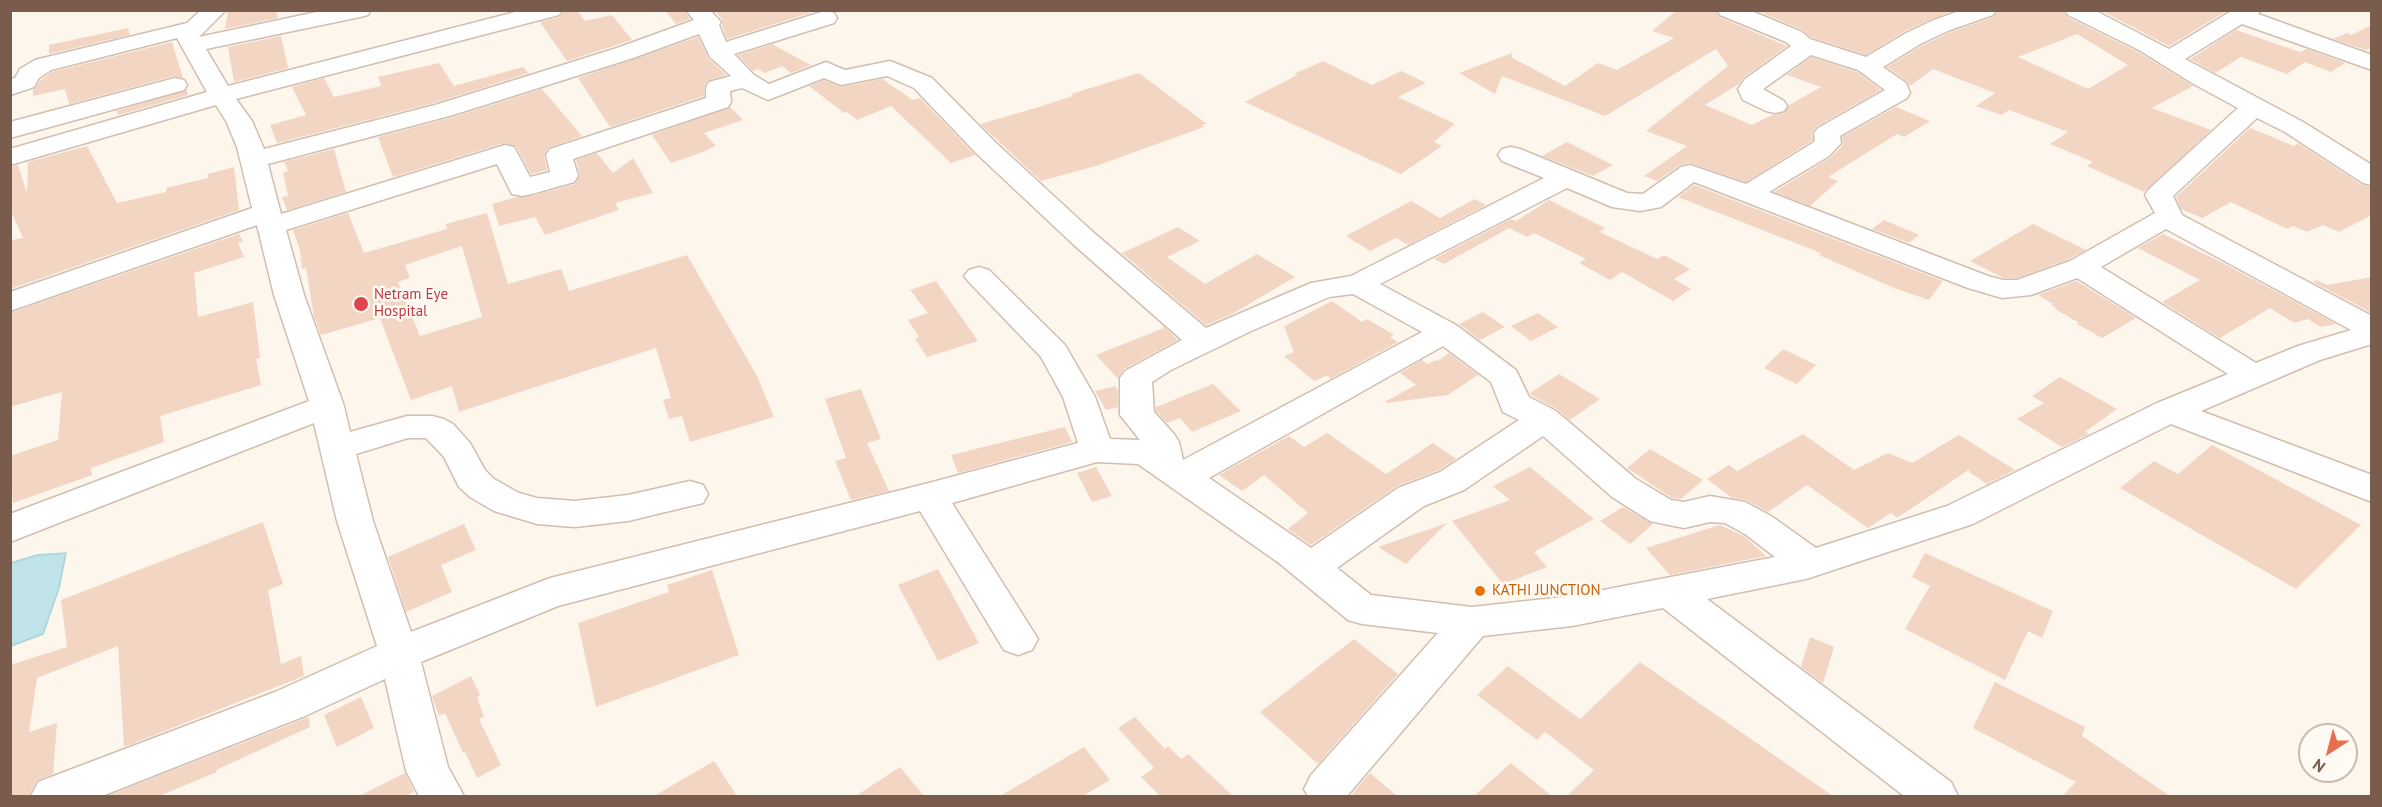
<!DOCTYPE html>
<style>
body{margin:0}
#map{position:relative;width:2382px;height:807px;overflow:hidden;background:#fdf6ec;font-family:"PT Sans",sans-serif}
canvas{display:block}
.frame{position:absolute;inset:0;border:12px solid #7a5c4d;pointer-events:none}
.north{position:absolute;left:2298px;top:723px;width:60px;height:60px;box-sizing:border-box;background:#fffaf3;border:2px solid #cabbb1;border-radius:50%;rotate:216deg;font-size:16px;font-weight:700;line-height:24px;text-align:center;color:#7a5c4d}
.north::after{content:'';display:block;margin:auto;width:21px;height:27px;background:#e76f51;clip-path:polygon(50% 0,100% 100%,50% 72%,0 100%)}
</style>
<div id="map">
<canvas width="2382" height="807"></canvas>
<div class="frame"></div>
<div class="north">N</div>
</div>
<script>
const c = document.querySelector('canvas').getContext('2d');
c.lineJoin = 'round';
function fill(path, color) { c.fillStyle = color; c.fill(path, 'evenodd'); }
const shape = rows => new Path2D(rows.map(r => 'M' + r).join(''));
function trace(path, color, width, dash) { c.strokeStyle = color; c.lineWidth = width; c.lineCap = dash ? 'butt' : 'round'; c.setLineDash(dash || []); c.stroke(path); }
function drawText(font, color, halo, rows, align = 'center') {
  c.font = font + ' "PT Sans",sans-serif'; c.lineWidth = 5; c.setLineDash([]); c.textBaseline = 'middle'; c.strokeStyle = halo; c.fillStyle = color; for (const [text, x, y, turn = 0] of rows) {
    c.save(); c.translate(x, y); c.rotate((+turn || 0) * Math.PI / 180); c.textAlign = isNaN(turn) ? turn : align; if (halo) c.strokeText(text, 0, 0); c.fillText(text, 0, 0); c.restore();
  }
}
const water = shape([
 [66,553,59,588,43,634,11,646,11,563,37,555,66,553]
]);
const building = shape([
 [228,10,276,10,278,18,225,29],
 [571,10,577,10,585,21,612,15,632,40,567,61,540,22,560,17,563,12],
 [665,10,684,10,690,19,676,24],
 [714,10,819,10,727,39,722,25,723,20],
 [1677,10,1715,10,1719,17,1787,46,1744,77,1739,84,1705,105,1752,125,1772,115,1784,113,1789,105,1821,87,1787,75,1811,57,1857,72,1881,90,1817,126,1812,132,1813,140,1746,182,1690,163,1680,165,1657,181,1644,176,1687,146,1646,131,1728,66,1716,49,1605,116,1502,76,1495,94,1459,73,1512,53,1511,57,1565,86,1598,63,1617,70,1674,38,1652,31],
 [1756,10,1954,10,1905,31,1866,55,1811,37,1803,30],
 [1998,10,2063,10,2067,17,2138,52,2193,86,2152,108,2211,130,2144,192,2087,166,2093,162,2050,144,2068,132,2009,110,2001,115,1976,106,1995,93,1933,69,1910,86,1907,81,1887,67,1923,45,1951,32,1994,17],
 [2077,34,2128,65,2088,89,2018,57],
 [2100,10,2228,10,2169,46],
 [2372,25,2372,47,2366,50,2333,39,2347,33,2351,35],
 [128,28,130,35,49,54,49,45],
 [2236,30,2300,52,2307,49,2345,63,2331,72,2305,62,2287,74,2241,57,2215,73,2190,59],
 [281,36,288,68,234,82,228,47],
 [698,37,708,58,726,75,707,81,704,87,704,96,610,127,578,78],
 [172,42,183,78,174,76,69,104,65,89,33,96,33,90,41,80,52,72],
 [773,44,777,47,811,65,791,73,782,66,765,73,758,69,753,71,738,55],
 [1323,61,1372,85,1401,71,1426,83,1398,97,1455,124,1434,142,1442,146,1401,174,1245,102,1297,75,1294,74],
 [439,63,454,86,523,67,529,73,434,103,277,143,270,125,306,115,292,87,324,78,334,97,381,86,378,77],
 [1139,73,1207,124,1202,125,1204,127,1096,166,1041,181,980,124,1039,107,1073,96,1071,94],
 [882,79,913,100,920,98,975,155,951,163,891,106,857,120,847,112,844,113,809,86,824,80,841,87],
 [542,89,582,136,548,148,544,156,547,170,531,174,516,146,504,143,393,177,378,137,454,117],
 [187,90,188,95,118,115,116,111],
 [730,107,743,120,704,133,716,146,703,152,671,163,652,135],
 [1896,107,1930,121,1904,137,1897,134,1828,177,1838,181,1810,206,1774,192,1830,158,1843,145,1842,137],
 [2250,128,2294,146,2298,143,2362,185,2372,187,2372,215,2339,232,2323,225,2307,232,2293,226,2287,229,2231,202,2202,218,2181,209,2176,197],
 [1567,142,1613,165,1593,176,1542,156],
 [87,146,117,203,166,192,166,188,208,178,208,174,234,167,239,210,10,289,12,240,23,238,10,209,10,167,18,165,27,193,28,162],
 [334,149,346,192,287,210,282,197,288,196,283,172,288,171,284,162],
 [597,153,613,173,633,158,653,193,615,203,619,210,545,235,535,217,499,226,492,204,517,197,533,196,575,184,580,175,576,160],
 [1694,185,1943,281,1929,300,1894,288,1819,255,1821,253,1678,197],
 [1475,199,1486,205,1408,245,1396,238,1370,251,1346,236,1411,201,1440,218],
 [1549,200,1605,228,1600,232,1657,259,1664,255,1690,269,1674,279,1691,289,1673,301,1622,272,1610,280,1579,263,1586,259,1534,233,1527,237,1509,228,1444,264,1434,259,1511,219,1516,221],
 [348,213,364,253,447,229,446,224,487,213,508,284,561,269,569,291,687,255,756,374,774,417,690,442,682,416,669,419,663,400,671,398,656,348,459,412,452,386,411,400,380,318,321,335,314,317,306,268,302,269,300,250,293,230],
 [462,246,482,317,420,336,398,282,410,278,405,265],
 [1884,220,1919,235,1909,243,1915,245,1872,229],
 [2033,224,2086,250,2069,259,2017,278,2003,278,1970,261],
 [1178,227,1200,241,1167,257,1205,284,1257,254,1295,277,1232,314,1206,325,1122,253],
 [239,234,243,241,238,243,244,257,194,273,198,317,253,302,260,358,256,359,261,385,160,416,164,442,91,468,92,475,13,503,10,456,58,440,62,392,10,407,10,313],
 [2163,234,2221,262,2336,324,2320,327,2308,319,2294,323,2270,308,2220,338,2162,302,2200,280,2138,248],
 [2372,277,2372,313,2313,282,2317,280,2327,285],
 [936,281,978,341,927,357,915,339,919,337,908,320,928,313,910,290],
 [2076,281,2083,285,2136,318,2102,338,2077,324,2079,323,2054,308,2056,307,2051,305,2053,304,2038,295],
 [1332,301,1362,322,1367,319,1394,335,1390,337,1398,342,1330,379,1328,375,1314,381,1284,356,1294,352,1284,326],
 [1483,312,1505,327,1480,340,1459,324],
 [1538,313,1558,327,1531,341,1511,326],
 [1160,323,1178,340,1124,369,1118,379,1096,355,1164,328],
 [1783,349,1816,365,1797,384,1764,368],
 [1449,353,1478,375,1448,395,1386,403,1386,401,1416,385,1400,373,1422,360,1428,364,1436,360,1438,361],
 [1559,374,1600,399,1570,420,1557,409,1531,395,1530,393],
 [2060,377,2117,409,2085,432,2089,434,2062,447,2017,419,2044,403,2032,396],
 [1213,384,1241,411,1192,432,1180,418,1167,423,1156,411,1156,407],
 [1115,386,1118,390,1118,407,1106,410,1095,391],
 [861,389,881,439,867,443,889,491,851,500,835,461,846,458,825,399],
 [1065,427,1072,442,958,473,951,455],
 [1327,433,1386,474,1433,443,1456,459,1439,470,1397,486,1311,545,1288,529,1308,513,1264,475,1242,491,1219,475,1289,436,1304,447],
 [1803,434,1854,470,1888,453,1912,463,1959,435,2015,470,1987,484,1969,472,1970,469,1897,518,1891,513,1868,528,1807,485,1768,512,1746,500,1732,498,1707,479,1729,465,1737,471],
 [2212,445,2361,525,2296,589,2120,488,2154,461,2178,474],
 [1650,449,1703,480,1681,499,1672,498,1627,468],
 [1096,467,1112,496,1092,502,1077,473],
 [1530,467,1594,519,1534,552,1547,567,1503,584,1452,521,1510,500,1493,486],
 [1623,507,1653,524,1630,544,1600,521],
 [263,522,283,584,268,590,281,664,301,656,304,676,124,747,118,646,37,678,29,732,57,723,53,774,36,781,29,796,10,796,10,665,67,647,61,600],
 [1447,523,1406,564,1378,547],
 [464,524,476,550,441,565,452,592,406,612,388,557],
 [1720,525,1744,536,1766,556,1670,575,1646,548],
 [1925,553,2053,611,2042,638,2028,631,2005,680,1905,629,1930,586,1912,577],
 [938,569,979,643,938,661,898,585],
 [712,570,739,655,596,707,578,623,669,592,667,585],
 [1810,637,1834,647,1823,683,1801,667],
 [1354,639,1398,674,1318,764,1260,712],
 [1640,662,1833,796,1567,796,1594,770,1545,732,1537,740,1477,695,1508,666,1580,719],
 [471,676,480,695,477,697,484,717,479,719,501,765,477,778,465,752,463,753,445,713,439,716,432,696],
 [1995,682,2085,727,2082,736,2170,796,2062,796,2076,782,1973,728],
 [361,697,374,728,337,747,324,715],
 [309,717,310,727,216,770,217,772,159,796,107,796],
 [1135,717,1165,749,1168,746,1181,759,1188,754,1233,796,1160,796,1141,777,1154,768,1118,728],
 [1084,747,1110,780,1083,796,1000,796],
 [714,761,737,796,654,796],
 [1511,763,1552,796,1474,796],
 [900,767,924,796,856,796],
 [405,773,414,792,405,796,359,796],
 [1370,773,1397,796,1355,796,1352,794]
]);
const minor = shape([
 [201,10,226,10,199,37,326,10,371,10,368,15,360,17,206,49,228,86,523,10,562,10,559,15,236,99,252,121,264,149,435,105,617,48,694,20,686,10,710,10,721,22,719,25,726,42,818,13,826,11,834,13,837,18,834,23,734,54,754,75,769,84,826,62,845,70,890,61,932,78,995,142,1094,233,1206,328,1311,283,1351,276,1544,178,1502,161,1498,155,1502,149,1511,147,1520,149,1627,193,1643,194,1681,167,1690,165,1746,184,1811,144,1815,141,1814,133,1818,128,1885,90,1858,70,1811,55,1763,89,1784,101,1787,106,1784,111,1775,113,1766,111,1743,100,1738,89,1745,79,1791,46,1786,42,1720,15,1717,10,1749,10,1802,32,1810,39,1866,57,1906,33,1934,20,1962,10,1996,10,1993,15,1950,30,1922,43,1883,67,1906,83,1910,93,1907,98,1840,136,1841,143,1829,156,1769,192,1988,276,2003,280,2017,280,2070,261,2155,213,2145,195,2149,189,2238,108,2192,83,2139,50,2068,15,2065,10,2094,10,2169,49,2233,10,2261,10,2258,14,2372,55,2372,70,2242,24,2185,59,2303,122,2372,165,2372,185,2363,183,2285,132,2257,118,2173,196,2182,215,2372,316,2372,344,2320,360,2201,411,2372,475,2372,502,2171,424,1973,524,1806,579,1707,599,1951,782,1958,796,1904,796,1663,608,1572,626,1483,636,1347,796,1308,796,1304,789,1311,775,1438,633,1362,624,1348,620,1279,563,1138,464,1097,462,952,503,1038,639,1032,650,1018,655,1004,650,920,511,558,606,421,662,448,767,464,796,419,796,406,771,385,679,305,716,102,796,31,796,38,782,275,692,377,646,337,521,314,423,10,542,10,514,309,401,274,295,257,225,10,311,10,292,252,208,237,147,226,121,216,105,10,165,10,149,207,92,177,38,51,70,39,78,34,87,10,95,10,79,15,78,20,69,35,60,187,23,201,10],
 [699,34,710,57,731,76,709,82,706,87,706,98,550,149,546,155,550,172,530,177,514,147,505,145,281,214,268,164,453,115,633,58,699,34],
 [887,76,914,88,977,154,1074,245,1182,340,1125,371,1120,378,1120,415,1140,440,1110,439,1095,397,1065,345,989,270,979,267,969,270,964,276,969,282,1041,357,1063,397,1078,443,929,483,550,578,411,632,373,521,356,454,408,438,426,438,444,457,459,487,470,497,494,511,537,524,575,527,628,521,703,503,708,494,703,485,690,481,628,495,575,501,537,498,519,493,494,479,485,470,470,443,453,424,444,419,432,416,407,416,350,432,344,406,304,295,286,230,497,164,512,194,522,196,532,194,574,182,578,176,573,159,728,107,731,102,730,91,742,88,768,100,824,78,841,85,887,76],
 [1694,182,1968,288,2002,298,2031,295,2077,278,2228,374,2157,403,1947,506,1816,548,1771,516,1745,502,1710,496,1684,502,1671,500,1636,479,1556,411,1529,397,1516,370,1456,325,1380,284,1567,188,1612,207,1640,211,1661,207,1694,182],
 [2166,229,2351,330,2298,346,2256,363,2101,267,2166,229],
 [1353,294,1422,332,1183,460,1179,442,1174,434,1154,412,1152,382,1171,370,1249,332,1329,297,1353,294],
 [1443,346,1491,382,1503,412,1519,420,1440,472,1398,488,1311,548,1209,478,1443,346],
 [1543,436,1612,497,1650,521,1684,528,1710,522,1725,523,1745,534,1775,557,1572,596,1472,607,1371,595,1337,568,1424,506,1464,490,1543,436],
 [175,78,184,80,187,85,184,90,10,138,10,122,175,78]
]);
const markers = [
 [361,304,8,"#e0444e"],
 [1480,591,6,"#e8710a"]
];
const healthNames = [
 ["Netram Eye",374,295],
 ["Hospital",374,312]
];
const foodNames = [
 ["KATHI JUNCTION",1492,591]
];
fill(water, '#bfe3e8');
trace(water, '#a5d3da', 1.5);
fill(building, '#f3d5c3');
trace(minor, '#d1beb0', 3);
fill(minor, '#fff');
for (const [x, y, r, color] of markers) { const dot = new Path2D(); dot.arc(x, y, r, 0, 2 * Math.PI); c.fillStyle = color; c.fill(dot); trace(dot, '#fffaf3', 2); }
drawText('15px', '#be3a42', '#fffaf3', healthNames, 'left');
drawText('15px', '#c56008', '#fffaf3', foodNames, 'left');
</script>
